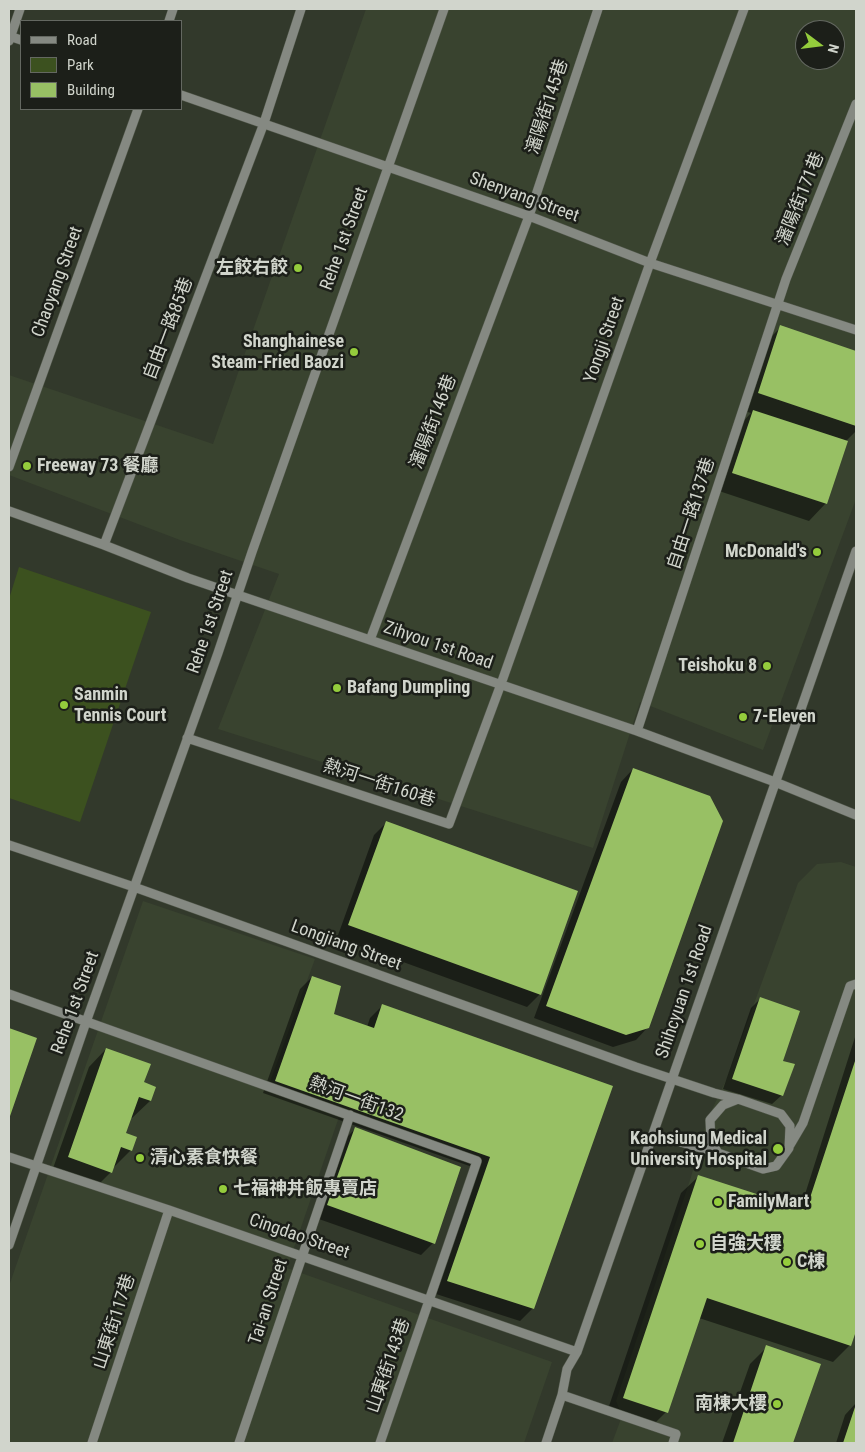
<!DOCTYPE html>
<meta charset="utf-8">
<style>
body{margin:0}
#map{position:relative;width:865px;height:1452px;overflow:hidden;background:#32392b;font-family:"Roboto Condensed",sans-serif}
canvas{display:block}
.frame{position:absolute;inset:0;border:10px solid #d1d5cc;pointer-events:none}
.legend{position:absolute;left:20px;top:20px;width:162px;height:90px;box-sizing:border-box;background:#1c1f19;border:1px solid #646861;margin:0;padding:6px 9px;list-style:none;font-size:15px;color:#d1d5cc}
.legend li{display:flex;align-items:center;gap:10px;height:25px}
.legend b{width:25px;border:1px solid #646861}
.north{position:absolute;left:795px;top:20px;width:50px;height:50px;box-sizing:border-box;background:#1c1f19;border:1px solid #646861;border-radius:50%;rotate:105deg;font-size:14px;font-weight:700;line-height:20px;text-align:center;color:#d1d5cc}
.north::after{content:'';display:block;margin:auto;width:18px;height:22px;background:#94cc3c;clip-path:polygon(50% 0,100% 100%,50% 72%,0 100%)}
</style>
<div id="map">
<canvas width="865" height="1452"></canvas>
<div class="frame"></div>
<ul class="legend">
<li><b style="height:6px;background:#858982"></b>Road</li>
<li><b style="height:14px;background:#3c511f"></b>Park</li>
<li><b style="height:14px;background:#98c064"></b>Building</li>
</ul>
<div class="north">N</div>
</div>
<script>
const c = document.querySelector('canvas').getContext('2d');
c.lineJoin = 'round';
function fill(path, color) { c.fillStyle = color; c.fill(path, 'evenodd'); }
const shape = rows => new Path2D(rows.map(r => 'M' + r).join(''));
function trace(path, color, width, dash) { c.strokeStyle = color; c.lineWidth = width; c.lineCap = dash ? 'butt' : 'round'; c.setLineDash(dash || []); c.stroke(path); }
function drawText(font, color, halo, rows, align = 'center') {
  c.font = font + ' "Roboto Condensed","Noto Sans TC",sans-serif'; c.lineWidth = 5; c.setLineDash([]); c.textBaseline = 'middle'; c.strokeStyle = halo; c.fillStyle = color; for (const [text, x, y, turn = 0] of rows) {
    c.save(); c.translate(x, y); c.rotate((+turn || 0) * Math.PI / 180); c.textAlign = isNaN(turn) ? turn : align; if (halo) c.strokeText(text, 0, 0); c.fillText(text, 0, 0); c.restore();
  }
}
const built = shape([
 [366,9,856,9,856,499,763,750,640,702,593,848,218,729,279,574,180,540,9,475,9,375,213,444],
 [805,30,835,30,835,60,805,60],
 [841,862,856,867,856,1443,612,1443,622,1416,616,1401,691,1177,707,1120,727,1078,798,883,817,864],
 [143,901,315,959,267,1090,340,1114,287,1268,552,1362,524,1443,9,1443,9,1286]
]);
const green = shape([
 [19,567,151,612,80,822,9,798,9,599]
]);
const shadow = shape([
 [781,327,856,352,856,431,845,442,826,503,809,521,716,490,736,429,751,413,741,410,764,344],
 [633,769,648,1027,636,1040,613,1047,534,1018,621,782],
 [386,823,577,892,539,995,527,1007,337,938,374,835],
 [312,977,332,1015,367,1027,370,1018,382,1006,611,1087,533,1308,520,1321,436,1294,478,1169,263,1093,300,989],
 [760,999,782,1061,782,1095,772,1104,723,1089,751,1008],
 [9,1030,36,1039,9,1115],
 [856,1034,856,1327,850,1345,833,1362,699,1318,666,1412,649,1429,606,1415,681,1193,699,1176,800,1210],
 [106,1049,142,1083,154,1088,150,1101,132,1118,131,1117,125,1134,131,1150,114,1167,113,1167,111,1172,94,1189,51,1174,89,1067],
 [355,1129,433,1243,421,1255,316,1218,343,1141],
 [767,1347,819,1365,792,1443,722,1443,750,1364],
 [856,1403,856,1443,836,1443,845,1415]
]);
const building = shape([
 [780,325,856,351,856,426,758,393],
 [753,410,848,441,827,504,732,473],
 [633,768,710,796,723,821,649,1028,626,1035,546,1006],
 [386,821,578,891,541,995,348,925],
 [312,976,341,986,334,1014,374,1028,382,1004,613,1086,534,1309,447,1281,490,1157,275,1081],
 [760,997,800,1011,783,1061,795,1064,783,1096,732,1079],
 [9,1028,37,1038,9,1119],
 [106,1048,151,1064,144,1082,156,1087,151,1101,139,1097,126,1133,137,1137,132,1151,121,1147,112,1173,68,1157],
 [856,1058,856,1331,851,1346,707,1298,668,1413,623,1398,698,1175,806,1210],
 [355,1127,461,1167,435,1244,327,1205],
 [766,1345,821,1364,793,1443,733,1443],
 [856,1404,856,1443,843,1443]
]);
const minor = shape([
 [169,21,173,9],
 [9,36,21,40],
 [9,41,20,9],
 [181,95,529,216,650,263,856,330],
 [9,467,138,109],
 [9,511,104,545,188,578,637,731,775,782,856,815],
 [104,545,264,123,301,9],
 [370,640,529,216,598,9],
 [637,731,786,279,856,104],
 [187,738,449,824,501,684,650,263,744,9],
 [9,845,134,887,636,1067,714,1093,738,1099],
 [9,994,477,1161,380,1443],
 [738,1099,781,1114,790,1126,789,1148,776,1166,763,1169,718,1153,711,1141,710,1120,723,1105,738,1099],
 [653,1134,718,1153],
 [790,1145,803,1123,850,986,856,984],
 [9,1157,169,1210,577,1352],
 [9,1245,86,1022,218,653,252,552,444,9],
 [562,1395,676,1434,673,1443],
 [92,1443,169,1210],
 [239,1443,350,1115],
 [546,1443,562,1395,567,1369,577,1352,856,551]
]);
const markers = [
 [298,268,5,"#94cc3c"],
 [354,352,5,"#94cc3c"],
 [27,466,5,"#94cc3c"],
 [817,552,5,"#94cc3c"],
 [767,666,5,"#94cc3c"],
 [337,688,5,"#94cc3c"],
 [64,705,5,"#94cc3c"],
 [743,717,5,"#94cc3c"],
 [778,1149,6,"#94cc3c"],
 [140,1158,5,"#94cc3c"],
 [223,1189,5,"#94cc3c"],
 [718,1202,5,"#94cc3c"],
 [700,1244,5,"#94cc3c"],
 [787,1262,5,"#94cc3c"],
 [777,1404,5,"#94cc3c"]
];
const streetNames = [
 ["瀋陽街145巷",548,107,-72],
 ["Shenyang Street",524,198,20],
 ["瀋陽街171巷",801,199,-68],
 ["Rehe 1st Street",345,239,-70],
 ["Chaoyang Street",58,282,-70],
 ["自由一路85巷",169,329,-69],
 ["Yongji Street",605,340,-71],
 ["瀋陽街146巷",434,422,-69],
 ["自由一路137巷",692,514,-72],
 ["Rehe 1st Street",211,622,-71],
 ["Zihyou 1st Road",438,646,19],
 ["熱河一街160巷",379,784,18],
 ["Longjiang Street",346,946,20],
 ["Shihcyuan 1st Road",685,992,-71],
 ["Rehe 1st Street",76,1003,-70],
 ["熱河一街132",356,1100,20],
 ["Cingdao Street",299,1237,19],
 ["Tai-an Street",269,1302,-72],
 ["山東街117巷",115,1322,-72],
 ["山東街143巷",389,1366,-71]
];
const poiNames = [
 ["左餃右餃",288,268,"right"],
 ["Shanghainese",344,342,"right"],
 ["Steam-Fried Baozi",344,363,"right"],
 ["Freeway 73 餐廳",37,466],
 ["McDonald's",807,552,"right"],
 ["Teishoku 8",757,666,"right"],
 ["Bafang Dumpling",347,688],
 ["Sanmin",74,695],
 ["Tennis Court",74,716],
 ["7-Eleven",753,717],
 ["Kaohsiung Medical",767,1139,"right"],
 ["University Hospital",767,1160,"right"],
 ["清心素食快餐",150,1158],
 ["七福神丼飯專賣店",233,1189],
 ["FamilyMart",728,1202],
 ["自強大樓",710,1244],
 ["C棟",797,1262],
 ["南棟大樓",767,1404,"right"]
];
fill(built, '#39432f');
fill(green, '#3c511f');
fill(shadow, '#0007');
fill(building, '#98c064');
trace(minor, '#4f5548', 10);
trace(minor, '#858982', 9);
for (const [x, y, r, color] of markers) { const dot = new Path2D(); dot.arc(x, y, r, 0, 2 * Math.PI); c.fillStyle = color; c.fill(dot); trace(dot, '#1c1f19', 2); }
drawText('18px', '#d1d5cc', '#1c1f19', streetNames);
drawText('bold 18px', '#d1d5cc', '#1c1f19', poiNames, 'left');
</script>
